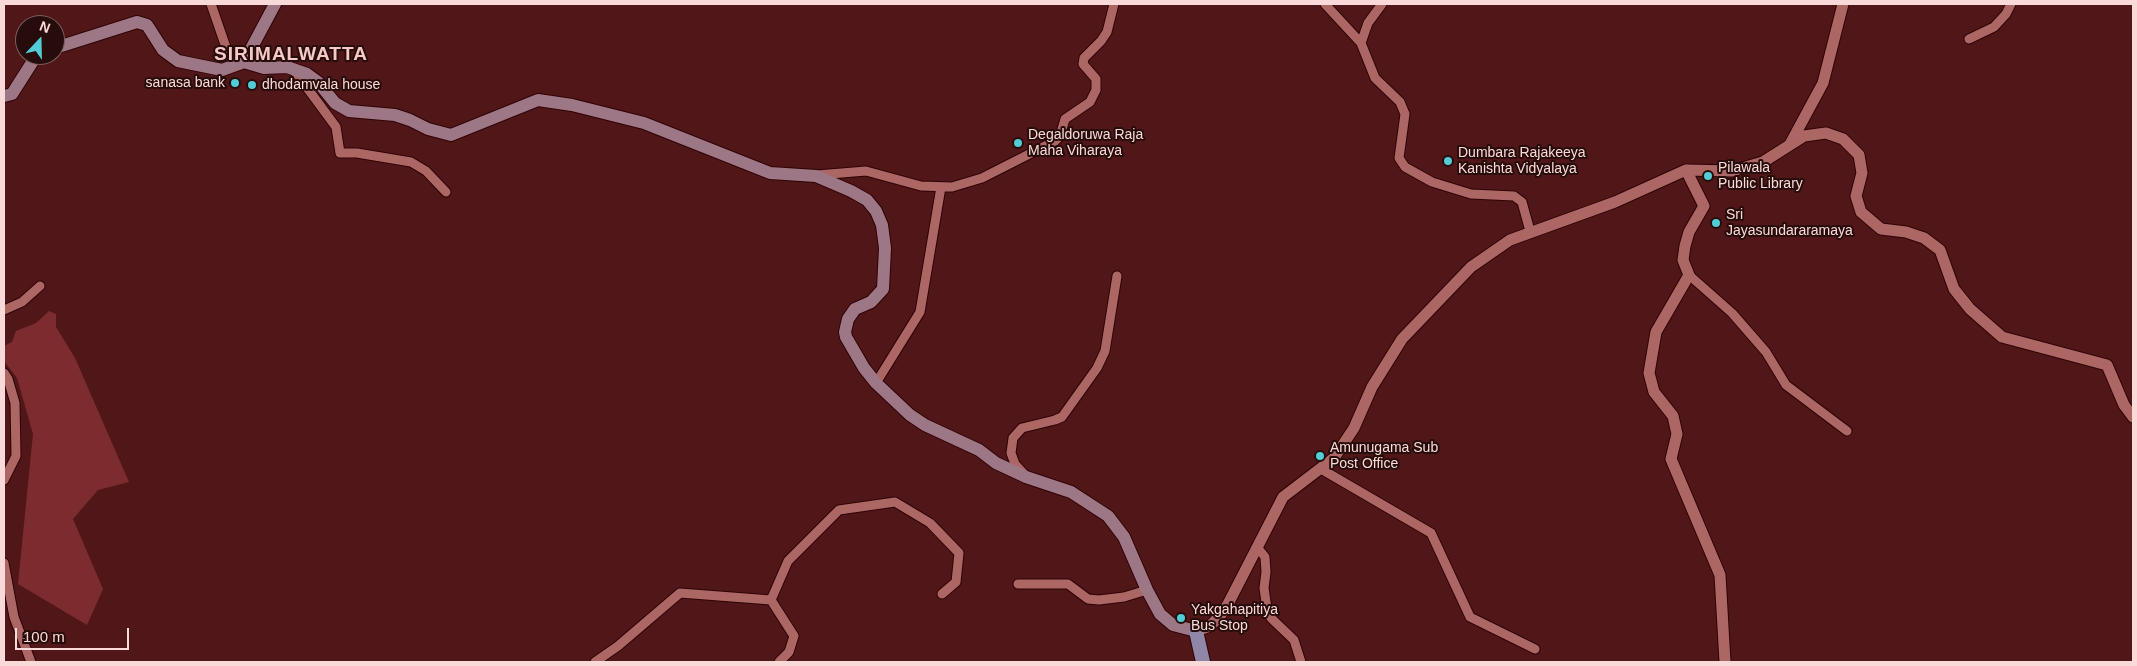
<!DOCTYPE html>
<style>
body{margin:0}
#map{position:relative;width:2137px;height:666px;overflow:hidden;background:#511618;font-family:Arial,sans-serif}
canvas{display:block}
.frame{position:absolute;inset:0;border:5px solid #fadad8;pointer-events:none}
.north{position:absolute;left:15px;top:15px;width:50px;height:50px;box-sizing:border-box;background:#270c0c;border:1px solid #7b5e5e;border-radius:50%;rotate:21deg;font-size:14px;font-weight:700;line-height:20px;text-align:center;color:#fadad8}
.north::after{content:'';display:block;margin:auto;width:18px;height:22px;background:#52ccd5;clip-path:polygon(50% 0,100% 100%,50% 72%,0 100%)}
.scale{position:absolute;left:15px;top:628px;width:114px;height:22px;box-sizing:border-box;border:2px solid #fadad8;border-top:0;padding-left:6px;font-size:15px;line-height:18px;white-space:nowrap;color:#fadad8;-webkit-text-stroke:4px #270c0c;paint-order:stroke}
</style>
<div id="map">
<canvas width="2137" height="666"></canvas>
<div class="frame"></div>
<div class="north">N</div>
<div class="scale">100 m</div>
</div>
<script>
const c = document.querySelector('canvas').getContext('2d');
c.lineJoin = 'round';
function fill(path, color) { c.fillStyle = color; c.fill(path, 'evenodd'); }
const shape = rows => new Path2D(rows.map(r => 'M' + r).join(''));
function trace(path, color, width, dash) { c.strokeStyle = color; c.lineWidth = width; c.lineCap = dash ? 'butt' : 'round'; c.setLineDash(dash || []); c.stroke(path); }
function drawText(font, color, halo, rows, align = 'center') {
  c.font = font + ' Arial,sans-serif'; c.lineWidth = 4; c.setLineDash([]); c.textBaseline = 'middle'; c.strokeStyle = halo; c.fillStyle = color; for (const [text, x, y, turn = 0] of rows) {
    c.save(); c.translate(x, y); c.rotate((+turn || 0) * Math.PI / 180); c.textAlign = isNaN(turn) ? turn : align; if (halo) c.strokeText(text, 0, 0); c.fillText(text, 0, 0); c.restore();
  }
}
const green = shape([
 [49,311,56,314,56,327,75,358,129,482,98,490,73,519,103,589,87,625,18,584,33,434,17,378,4,361,4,346,12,342,16,331,36,323]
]);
const minor = shape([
 [211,4,229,56,239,65],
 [1325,4,1361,43,1375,78,1400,102,1405,114,1399,158,1405,167,1432,182,1471,194,1514,196,1522,202,1530,231],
 [1969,39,1994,27,2006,14,2011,4],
 [1361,43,1368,23,1382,4],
 [294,70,336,127,340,153,357,153,411,162,426,171,446,192],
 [817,175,866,171,921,186,952,187,982,178,1055,141,1060,136,1065,119,1090,102,1096,90,1096,79,1083,64,1084,58,1101,41,1107,32,1114,4],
 [1689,275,1732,313,1766,352,1786,385,1847,431],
 [4,310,22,302,40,286],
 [4,373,8,379,15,403,16,456,4,480],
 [876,383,920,312,941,187],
 [1321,469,1431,533,1470,617,1535,649],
 [1025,475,1015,464,1011,453,1013,438,1022,428,1055,420,1062,417,1097,368,1105,351,1117,276],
 [1257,547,1265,557,1266,572,1264,588,1267,609,1271,618,1294,640,1301,662],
 [4,563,14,617,31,662],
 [1018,584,1068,584,1088,599,1099,600,1124,597,1147,590],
 [595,662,618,646,680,593,771,600],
 [779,662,789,652,794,636,771,600,788,561,839,510,895,502,930,523,959,553,956,582,942,594]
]);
const tertiary = shape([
 [1790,144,1823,83,1843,4],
 [1686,170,1704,206,1689,232,1685,246,1683,260,1689,275,1656,332,1649,373,1654,392,1673,416,1677,434,1671,459,1720,575,1725,662],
 [1196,631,1210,626,1220,616,1228,604,1283,497,1334,458,1354,428,1372,387,1402,339,1471,267,1510,240,1615,202,1686,170,1732,171,1763,162,1804,136,1826,133,1843,139,1859,155,1862,173,1856,196,1861,212,1881,229,1906,232,1924,238,1940,250,1954,289,1970,309,2002,337,2107,365,2124,405,2133,417]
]);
const secondary = shape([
 [55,48,137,22,147,25,163,50,178,61,222,70,244,62,275,4],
 [244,62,264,68,287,67,307,74,318,82,335,103,349,111,395,115,410,120,428,129,451,135,538,100,572,105,644,123,770,173,816,176,851,191,867,200,876,211,882,225,885,248,883,289,871,302,855,309,848,319,845,332,846,337,864,368,876,383,910,415,925,425,979,450,996,463,1026,477,1071,492,1108,516,1124,537,1147,590,1160,614,1173,625,1196,631],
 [4,96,12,94,33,61,40,55]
]);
const primary = shape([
 [1196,631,1203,662]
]);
const markers = [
 [235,83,5,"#52ccd5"],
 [252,85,5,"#52ccd5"],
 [1018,143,5,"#52ccd5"],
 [1448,161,5,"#52ccd5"],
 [1708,176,5,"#52ccd5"],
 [1716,223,5,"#52ccd5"],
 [1320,456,5,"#52ccd5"],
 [1181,618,5,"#52ccd5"]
];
const poiNames = [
 ["sanasa bank",225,83,"right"],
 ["dhodamvala house",262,85],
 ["Degaldoruwa Raja",1028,135],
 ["Maha Viharaya",1028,151],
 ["Dumbara Rajakeeya",1458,153],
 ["Kanishta Vidyalaya",1458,169],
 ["Pilawala",1718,168],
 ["Public Library",1718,184],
 ["Sri",1726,215],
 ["Jayasundararamaya",1726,231],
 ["Amunugama Sub",1330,448],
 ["Post Office",1330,464],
 ["Yakgahapitiya",1191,610],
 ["Bus Stop",1191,626]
];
const districtNames = [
 ["SIRIMALWATTA",291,55]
];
fill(green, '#7c2c2e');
trace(minor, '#2f0306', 11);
trace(tertiary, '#2f0306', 13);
trace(secondary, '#2f0306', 14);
trace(primary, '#2f0306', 16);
trace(minor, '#ac6765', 9);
trace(tertiary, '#ac6765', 11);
trace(secondary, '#9e7787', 12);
trace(primary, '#9087a8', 14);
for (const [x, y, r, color] of markers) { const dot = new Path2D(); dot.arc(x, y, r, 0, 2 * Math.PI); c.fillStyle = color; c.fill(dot); trace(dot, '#270c0c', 2); }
drawText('14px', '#fadad8', '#270c0c', poiNames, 'left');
c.letterSpacing = '1px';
drawText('bold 19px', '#f7c9c6', '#270c0c', districtNames);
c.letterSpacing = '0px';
</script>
